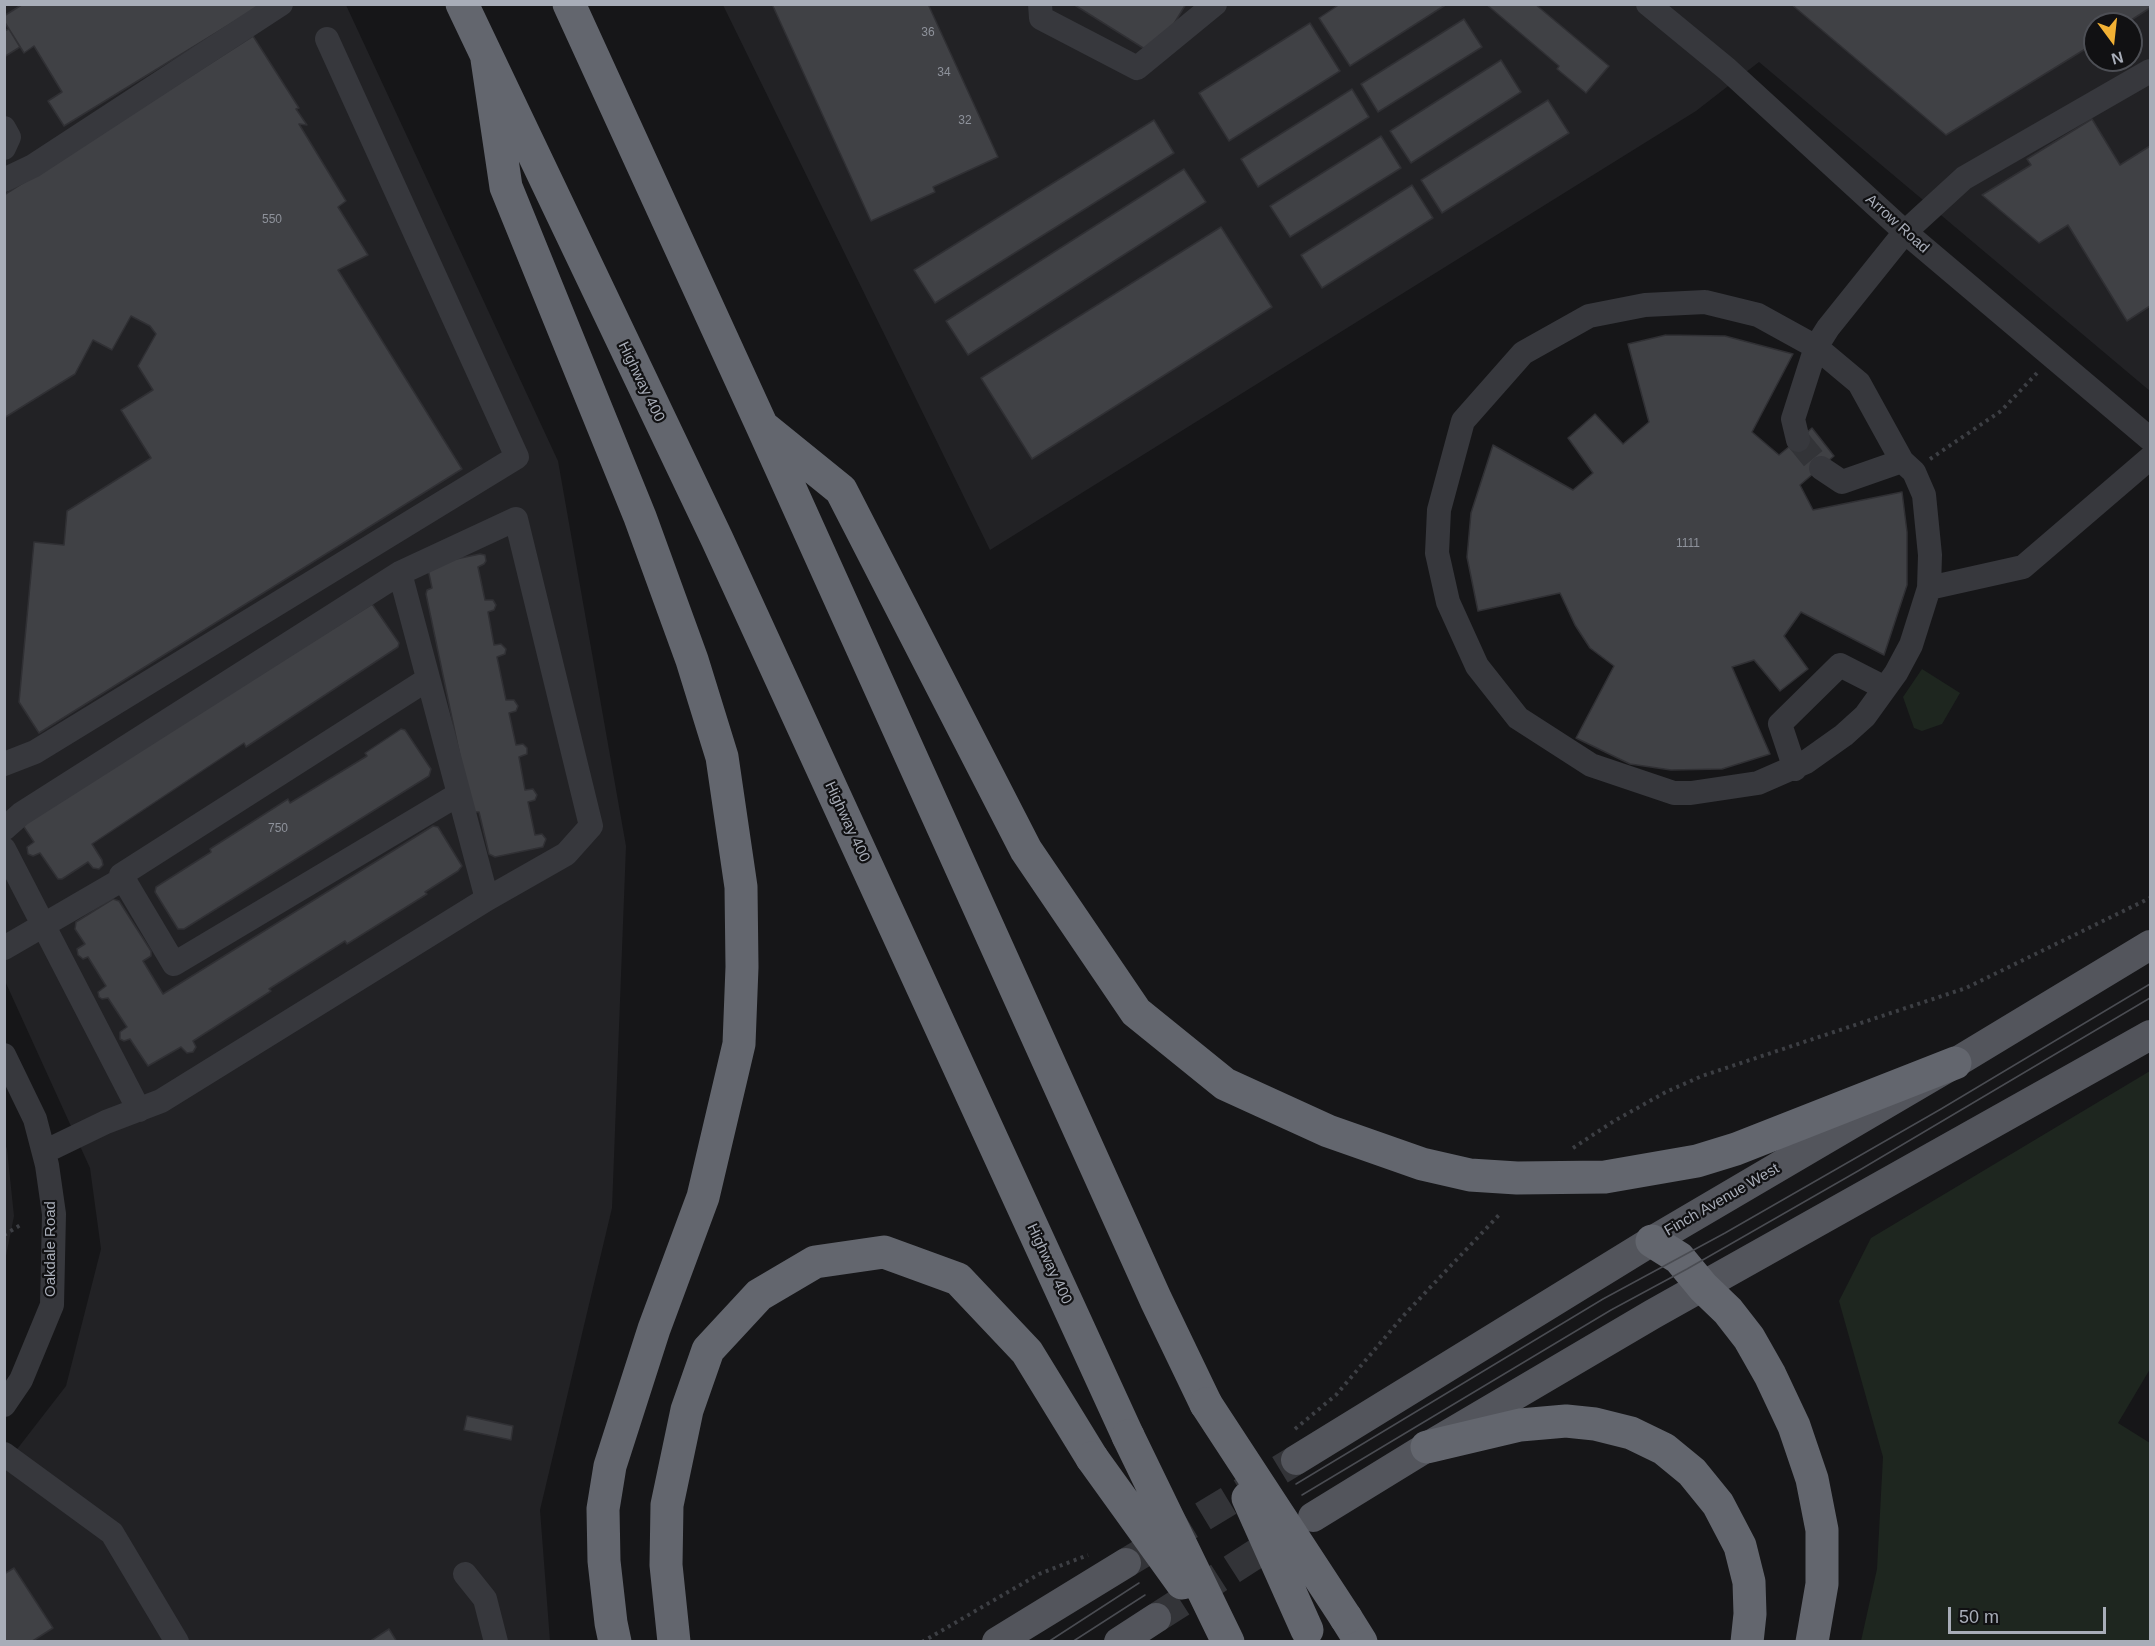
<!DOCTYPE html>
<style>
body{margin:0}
#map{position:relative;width:2155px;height:1646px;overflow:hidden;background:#161618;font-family:Helvetica,sans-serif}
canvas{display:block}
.frame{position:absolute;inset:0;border:6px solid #a8adb8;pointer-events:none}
.north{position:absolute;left:2083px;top:12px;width:60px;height:60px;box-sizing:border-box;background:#111113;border:2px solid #4d4f55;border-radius:50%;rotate:165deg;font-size:16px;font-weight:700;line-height:24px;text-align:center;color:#a8adb8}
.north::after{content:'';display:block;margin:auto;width:21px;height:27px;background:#f2b134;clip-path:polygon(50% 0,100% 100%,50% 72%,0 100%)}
.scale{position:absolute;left:1948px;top:1607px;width:158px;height:27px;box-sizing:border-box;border:3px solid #a8adb8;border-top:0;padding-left:8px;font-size:18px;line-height:21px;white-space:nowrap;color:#a8adb8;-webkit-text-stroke:4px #111113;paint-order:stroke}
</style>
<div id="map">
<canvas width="2155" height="1646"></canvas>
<div class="frame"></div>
<div class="north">N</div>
<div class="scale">50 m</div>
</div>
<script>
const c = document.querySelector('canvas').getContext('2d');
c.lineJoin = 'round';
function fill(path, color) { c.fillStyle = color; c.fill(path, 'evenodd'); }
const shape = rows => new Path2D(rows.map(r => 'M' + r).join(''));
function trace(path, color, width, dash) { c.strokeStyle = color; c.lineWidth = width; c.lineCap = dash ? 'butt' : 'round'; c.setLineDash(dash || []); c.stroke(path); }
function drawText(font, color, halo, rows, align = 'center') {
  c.font = font + ' Helvetica,sans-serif'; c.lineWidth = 4.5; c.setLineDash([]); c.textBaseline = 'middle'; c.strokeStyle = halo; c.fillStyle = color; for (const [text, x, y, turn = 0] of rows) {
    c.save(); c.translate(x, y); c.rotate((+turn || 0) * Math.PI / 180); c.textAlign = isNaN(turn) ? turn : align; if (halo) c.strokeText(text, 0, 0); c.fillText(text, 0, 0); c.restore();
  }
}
const built = shape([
 [5,5,346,5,558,461,626,846,612,1208,540,1510,550,1641,5,1641,4,1466,66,1386,101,1249,90,1168,5,981],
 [723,5,2150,5,2150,391,1759,62,1696,111,990,550],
 [2095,24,2131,24,2131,60,2095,60],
 [5,1144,7,1149,14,1216,5,1261]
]);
const green = shape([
 [1922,669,1960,693,1942,724,1922,731,1914,728,1903,697],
 [2150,1071,2150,1369,2118,1423,2150,1443,2150,1641,1861,1641,1877,1569,1883,1457,1839,1301,1871,1238]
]);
const building = shape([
 [23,4,259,4,260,6,64,126,48,101,62,92,34,46,24,53,4,21,4,16,23,4],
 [772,4,928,4,998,157,933,187,935,192,871,221,772,4],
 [1073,4,1186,4,1167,35,1148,51,1073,4],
 [1340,4,1447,4,1350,66,1319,18,1340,4],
 [1486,4,1535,4,1609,66,1586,93,1557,69,1559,66,1486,4],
 [1791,4,2150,4,2150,8,2125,24,2095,24,2095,43,1946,135,1791,4],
 [1464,19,1482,47,1378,112,1361,84,1464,19],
 [1310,23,1340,71,1229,141,1199,93,1310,23],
 [9,29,20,47,4,57,4,31,9,29],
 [253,36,299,108,296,109,307,125,299,124,346,201,338,207,368,255,338,270,462,469,39,733,19,702,34,542,64,545,67,511,151,458,121,410,153,390,138,366,156,334,150,326,131,316,112,350,93,340,75,374,4,418,4,195,253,36],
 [1501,60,1521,92,1411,163,1390,131,1501,60],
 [1352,89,1369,117,1258,187,1241,159,1352,89],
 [1548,100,1569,133,1442,213,1421,180,1548,100],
 [2092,119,2120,165,2150,146,2150,306,2127,321,2068,225,2039,243,1982,195,2031,165,2027,159,2092,119],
 [1154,120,1174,153,935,303,914,270,1154,120],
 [1381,136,1401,168,1290,237,1270,206,1381,136],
 [1184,169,1206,202,968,355,946,321,1184,169],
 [1412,185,1433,218,1322,288,1301,255,1412,185],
 [1221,227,1272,307,1032,459,981,378,1221,227],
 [1666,335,1725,336,1793,354,1752,432,1779,455,1812,428,1834,456,1800,485,1813,510,1902,492,1907,532,1907,585,1884,655,1801,612,1784,636,1808,669,1780,691,1754,660,1732,667,1770,754,1722,769,1671,770,1630,764,1576,738,1614,666,1590,648,1575,625,1560,593,1478,611,1467,557,1471,513,1493,445,1573,490,1593,473,1568,438,1595,414,1623,444,1649,422,1628,344,1666,335],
 [480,554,485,555,486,561,484,564,478,567,485,600,493,600,496,605,494,610,488,612,494,645,501,644,506,649,505,654,497,657,506,700,514,700,518,706,516,711,509,713,516,745,523,744,527,748,527,754,519,757,525,790,533,789,537,795,535,800,528,802,535,835,542,834,546,839,543,847,495,857,489,854,479,812,475,812,471,809,426,594,427,590,432,588,428,569,432,564,480,554],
 [372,604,399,643,398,647,246,747,244,743,92,844,102,860,103,865,99,869,93,868,88,862,62,879,58,879,40,853,33,856,28,854,27,847,34,842,24,827,25,821,372,604],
 [401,729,405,730,431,769,429,776,184,929,178,929,155,892,156,887,211,852,210,849,288,799,290,803,367,756,365,753,401,729],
 [433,826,438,827,462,866,458,871,425,892,427,894,347,944,345,941,269,989,271,991,193,1041,196,1047,193,1052,187,1053,181,1047,148,1066,130,1039,124,1041,120,1039,120,1032,127,1027,108,998,102,999,99,997,98,992,106,986,88,957,83,959,78,955,77,949,85,944,75,929,76,922,113,899,119,901,151,951,151,956,143,961,163,994,433,826],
 [467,1416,513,1426,511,1440,464,1430,467,1416],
 [14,1568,53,1628,31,1642,4,1642,4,1574,14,1568],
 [389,1629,397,1642,369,1642,389,1629]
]);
const minorTunnel = shape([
 [1798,440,1821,468]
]);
const majorTunnel = shape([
 [1126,1563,1296,1460],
 [1156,1618,1290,1532]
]);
const path = shape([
 [1930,459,2001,411,2038,372],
 [1573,1148,1614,1121,1666,1092,1702,1076,1966,988,2150,898],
 [4,1235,22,1224],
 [1295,1429,1336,1395,1405,1314,1499,1215],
 [922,1642,1039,1574,1088,1555]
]);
const minor = shape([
 [1040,4,1041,18,1137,68,1215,4],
 [1648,4,1727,69,1905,232,2150,439],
 [4,128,9,137,4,148],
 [4,180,33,166,281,4],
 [1705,302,1758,315,1816,347,1859,383,1902,461,1914,472,1924,495,1930,555,1929,588,1911,645,1896,673,1865,716,1844,735,1806,762,1758,783,1691,793,1674,793,1591,765,1518,718,1477,666,1448,602,1437,553,1439,510,1463,421,1523,353,1589,316,1645,305,1705,302],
 [1798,440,1793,419,1816,347,1828,328,1905,232,1964,178,2150,71],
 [1821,468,1842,482,1902,461],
 [400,573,487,899],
 [1929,588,2023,567,2150,458],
 [428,679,121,875,174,964,459,794],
 [4,764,35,752,517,457,327,39],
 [1795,769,1780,724,1840,665,1885,688],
 [4,829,21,814,400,573,516,519,591,826,566,854,487,899,161,1101,106,1122,44,1152],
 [4,849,139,1110],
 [4,948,123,879],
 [4,1055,35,1119,47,1165,54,1214,52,1305,21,1380,4,1405],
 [4,1454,112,1533,177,1642],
 [465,1574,485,1599,496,1642]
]);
const major = shape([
 [1296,1460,1652,1241,1955,1063,2150,945],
 [1313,1517,1427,1447,1653,1314,2150,1035],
 [997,1642,1126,1563],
 [1119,1642,1156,1618]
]);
const highway = shape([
 [462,4,717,539,1128,1436],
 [569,4,762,426,1156,1300,1206,1404],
 [487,59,506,187,640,517,692,660,722,757,741,887,742,967,739,1044,703,1197,654,1329,610,1466,603,1509,604,1561,611,1623,615,1642],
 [762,426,841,490,1026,850,1136,1012,1225,1084,1328,1131,1422,1164,1470,1175,1517,1178,1605,1177,1697,1161,1736,1149,1955,1063],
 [1652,1241,1679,1258,1703,1287,1728,1311,1749,1338,1770,1375,1794,1426,1812,1479,1822,1530,1822,1584,1812,1642],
 [1427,1447,1520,1425,1566,1421,1595,1424,1631,1433,1664,1449,1692,1472,1718,1504,1740,1546,1749,1582,1750,1614,1747,1642],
 [1346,1618,1361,1642],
 [674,1642,666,1565,667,1505,687,1410,708,1350,759,1295,815,1262,884,1252,958,1279,1027,1352,1092,1458]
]);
const tram = shape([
 [1296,1484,1603,1299,1725,1233,1941,1109,2150,984],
 [1302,1495,1611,1310,1687,1269,1858,1171,2150,998],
 [1048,1642,1139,1583],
 [1072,1642,1145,1595]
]);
const highwayBridge = shape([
 [1206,1404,1346,1618],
 [1128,1436,1228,1642],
 [1092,1458,1182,1583],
 [1248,1498,1307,1630]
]);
const numberNames = [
 ["36",928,33],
 ["34",944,73],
 ["32",965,121],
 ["550",272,220],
 ["1111",1688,544],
 ["750",278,829]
];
const streetNames = [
 ["Arrow Road",1897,224,42],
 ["Highway 400",641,382,64],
 ["Highway 400",847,822,65],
 ["Finch Avenue West",1722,1200,-30],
 ["Oakdale Road",51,1249,-90],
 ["Highway 400",1049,1264,65]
];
fill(built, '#222225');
fill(green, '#1e261f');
fill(building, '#404145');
trace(building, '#303034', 1.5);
trace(minorTunnel, '#333438', 24, [24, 12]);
trace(majorTunnel, '#333438', 30, [30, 15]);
trace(path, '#3d3f44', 4, [3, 4.5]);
trace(minor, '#37383d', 24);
trace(major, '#53555c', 30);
trace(highway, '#63666e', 33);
trace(tram, '#4a4c52', 1.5);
trace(highwayBridge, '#63666e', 33);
drawText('12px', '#8e929b', null, numberNames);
drawText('15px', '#a8adb8', '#111113', streetNames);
</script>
